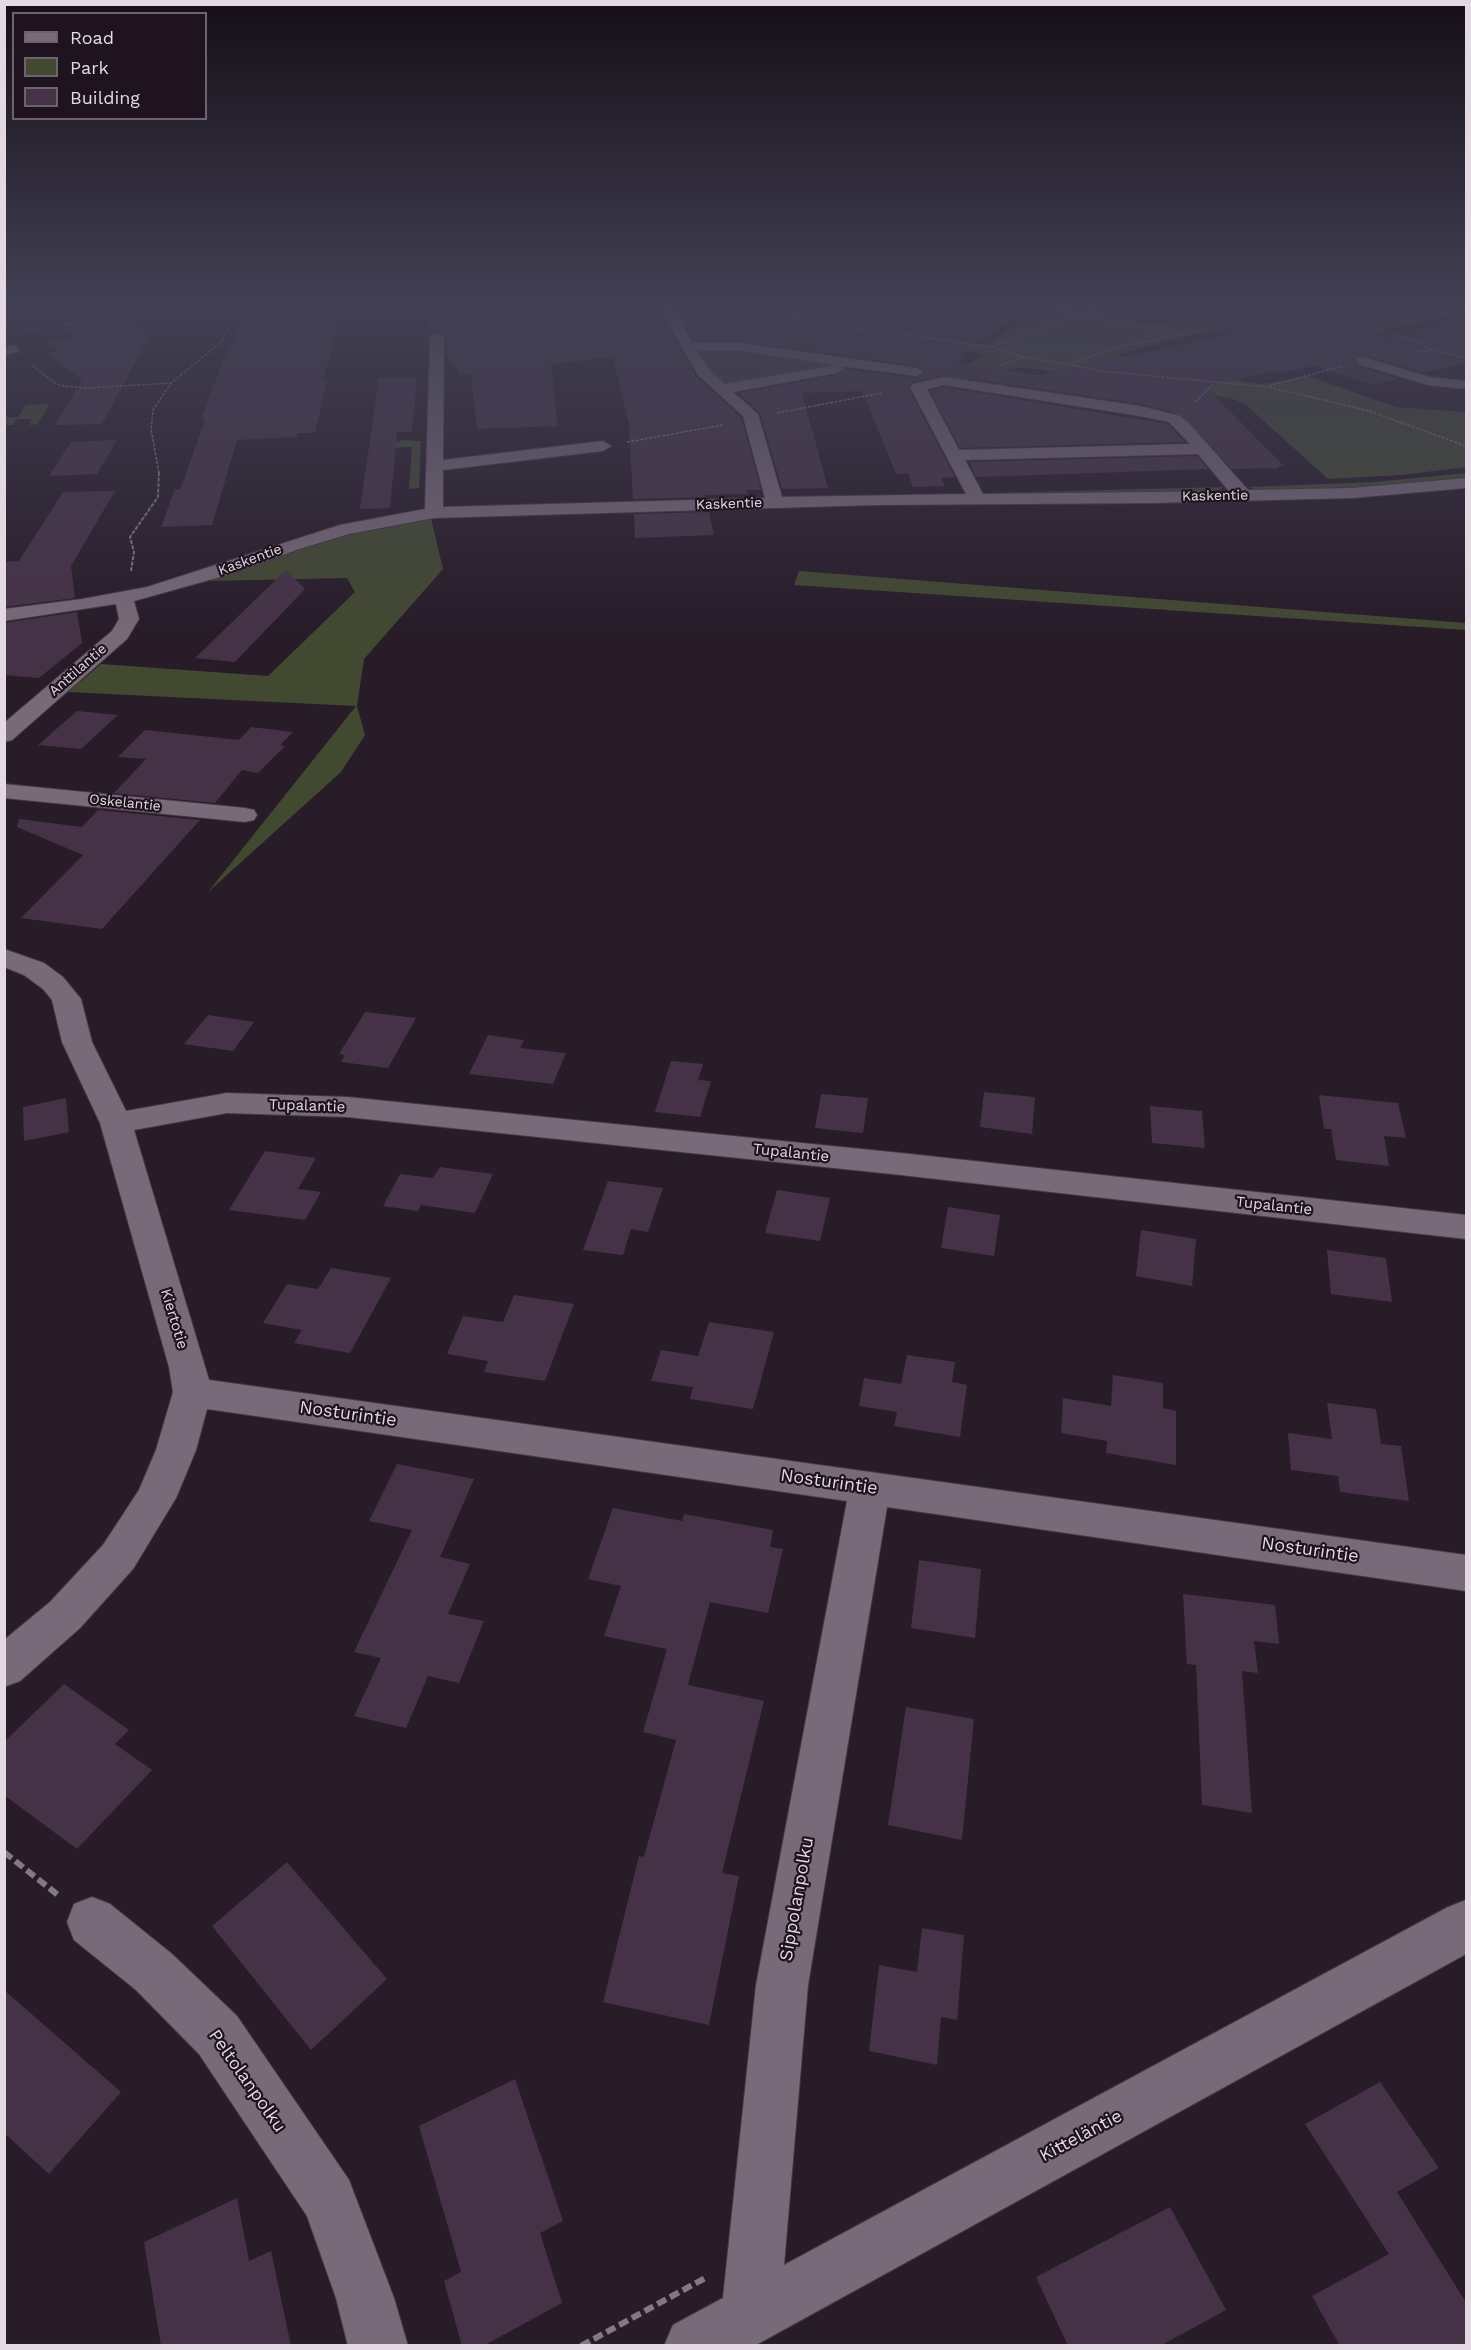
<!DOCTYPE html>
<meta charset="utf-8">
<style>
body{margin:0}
#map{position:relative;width:1471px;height:2350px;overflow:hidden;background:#281c29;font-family:"Work Sans",sans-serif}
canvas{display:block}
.frame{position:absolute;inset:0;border:6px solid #e2d9e2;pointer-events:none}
.legend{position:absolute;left:12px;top:12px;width:195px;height:108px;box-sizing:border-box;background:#1f131f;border:2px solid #6d626d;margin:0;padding:8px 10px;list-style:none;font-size:18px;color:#e2d9e2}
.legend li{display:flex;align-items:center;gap:12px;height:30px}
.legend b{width:30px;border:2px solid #6d626d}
</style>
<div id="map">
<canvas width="1471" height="2350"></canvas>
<div class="frame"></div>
<ul class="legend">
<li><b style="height:8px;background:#796a79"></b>Road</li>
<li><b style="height:16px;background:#424931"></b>Park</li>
<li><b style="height:16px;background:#463247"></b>Building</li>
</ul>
</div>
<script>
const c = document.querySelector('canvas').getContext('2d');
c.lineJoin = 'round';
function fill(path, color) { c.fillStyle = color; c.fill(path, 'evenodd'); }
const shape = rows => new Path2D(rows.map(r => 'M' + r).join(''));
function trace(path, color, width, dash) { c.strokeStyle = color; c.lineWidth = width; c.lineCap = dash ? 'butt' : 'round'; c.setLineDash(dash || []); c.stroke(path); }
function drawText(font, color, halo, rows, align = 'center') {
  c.font = font + ' "Work Sans",sans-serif'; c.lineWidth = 4.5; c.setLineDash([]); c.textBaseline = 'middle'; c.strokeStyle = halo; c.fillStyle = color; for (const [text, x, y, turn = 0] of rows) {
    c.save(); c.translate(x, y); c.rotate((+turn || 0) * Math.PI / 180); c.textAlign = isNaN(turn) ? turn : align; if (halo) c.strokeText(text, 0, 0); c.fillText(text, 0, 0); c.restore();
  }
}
const green = shape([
 [654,306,691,306,724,311,816,306,829,308,810,319,986,345,1024,319,989,306,1122,306,1106,316,1159,325,1205,323,1293,306,1466,306,1466,311,1378,331,1312,311,1174,339,1116,355,1156,369,1264,384,1308,376,1396,407,1466,412,1466,467,1402,475,1328,479,1245,404,1230,398,1214,396,1185,420,1172,415,1196,392,1021,367,961,381,947,377,986,354,773,324,672,327,668,324,663,312,645,310],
 [733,348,835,364,834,366,732,385,717,378,709,371,700,351],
 [50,404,38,424,29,425,32,419,16,419,13,425,5,425,5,417,18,417,26,405],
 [402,440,421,441,419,488,409,489,412,447,382,448],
 [1466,473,1466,479,1380,487,1259,490,1248,487,1374,482],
 [1224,487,1215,492,990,493],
 [431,518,443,569,364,659,357,706,365,735,341,772,208,892,356,706,68,692,101,664,268,676,355,592,347,578,208,581,340,534],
 [799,571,1466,623,1466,630,794,585]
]);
const building = shape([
 [110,306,149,336,102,424,55,425,82,380,47,353,59,351,48,341,75,337,62,325,101,307],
 [248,306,343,306,323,380,327,380,315,433,298,433,297,437,237,440,212,525,161,527,175,489,180,489,184,480,205,419,201,419,224,358,226,359],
 [558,306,943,306,1017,316,957,355,966,356,956,363,1038,375,1236,333,1172,323,1173,306,1378,306,1381,339,1467,319,1467,362,1424,373,1363,355,1354,360,1357,366,1399,379,1373,385,1314,366,1280,373,1272,371,1205,386,1284,466,1278,466,1279,468,1232,469,1181,414,1141,404,944,375,913,382,908,388,955,477,941,478,945,486,913,487,908,473,896,474,862,391,802,393,828,488,782,489,760,413,738,393,837,375,846,369,917,378,926,371,917,366,741,341,693,341,679,312,669,307,661,314,696,376,741,417,761,490,747,490,748,494,705,495,706,497,633,499,629,424,613,357,551,364,558,426,477,429,471,374,460,375,446,353,446,336,442,332,434,332,426,319],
 [701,353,741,353,822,365,726,382,713,370],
 [417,377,412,432,397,432,390,508,360,509,379,378],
 [944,387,1168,424,1185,442,960,448,930,391],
 [117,440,97,474,49,476,71,442],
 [1197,456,1208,469,976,477,969,462],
 [115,491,71,566,75,598,4,607,4,562,19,561,63,492],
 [709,512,714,535,635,538,634,514],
 [286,570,305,589,235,662,195,658],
 [77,612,82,643,39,678,4,675,4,623],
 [77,711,118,715,81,749,38,745],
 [251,727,293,732,280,745,285,746,258,773,242,770,215,803,114,793,146,759,118,757,145,730,239,740],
 [98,810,200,820,102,929,21,918,83,855,17,827,19,819,82,827],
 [365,1012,416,1018,388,1068,341,1062,345,1055,339,1054],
 [208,1015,254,1022,233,1051,184,1044],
 [488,1035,524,1040,520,1048,566,1053,553,1084,469,1074],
 [671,1061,703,1064,698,1080,711,1081,700,1117,655,1112],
 [984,1092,1035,1097,1032,1134,980,1127],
 [821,1094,868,1098,863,1133,815,1128],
 [1319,1095,1398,1103,1406,1138,1384,1136,1389,1166,1336,1160,1331,1129,1324,1129],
 [66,1098,69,1132,24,1141,23,1107],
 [1150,1106,1202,1111,1205,1148,1152,1143],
 [265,1151,316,1158,298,1189,321,1192,305,1220,229,1210],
 [440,1167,493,1174,475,1213,421,1205,418,1211,383,1206,400,1174,433,1178],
 [608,1181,663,1188,648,1232,631,1229,623,1255,583,1250],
 [777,1190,830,1198,820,1241,765,1233],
 [948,1207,1000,1215,994,1256,941,1248],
 [1141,1230,1196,1239,1192,1286,1136,1276],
 [1327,1250,1386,1258,1392,1302,1331,1294],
 [331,1268,391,1278,350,1353,294,1343,302,1330,263,1323,287,1284,318,1289],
 [514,1295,574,1304,545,1381,484,1372,488,1361,447,1354,463,1316,503,1322],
 [709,1322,774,1332,753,1409,690,1399,693,1387,651,1381,661,1350,698,1356],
 [907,1355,955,1362,952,1382,967,1385,960,1437,894,1426,897,1412,859,1406,864,1378,901,1384],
 [1113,1375,1163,1383,1163,1408,1176,1411,1176,1465,1106,1453,1107,1441,1061,1433,1063,1398,1111,1406],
 [1327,1403,1376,1409,1381,1444,1401,1446,1409,1501,1340,1492,1338,1476,1291,1470,1288,1433,1332,1439],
 [397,1464,474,1479,440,1557,470,1564,448,1614,484,1621,459,1683,428,1676,406,1728,354,1716,381,1658,354,1652,412,1530,369,1521],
 [613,1508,682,1521,684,1514,773,1530,770,1547,783,1549,768,1613,710,1602,688,1685,764,1701,722,1873,739,1876,709,2025,603,2002,639,1856,644,1857,676,1740,643,1732,667,1649,604,1636,621,1586,588,1579],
 [919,1560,981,1569,975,1638,911,1628],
 [1183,1594,1275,1605,1279,1644,1254,1641,1258,1673,1242,1671,1252,1813,1202,1805,1196,1665,1187,1664],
 [64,1684,129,1730,115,1744,152,1770,77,1849,4,1795,4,1742],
 [906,1707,974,1719,962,1840,888,1825],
 [287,1862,387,1979,311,2050,212,1926],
 [922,1928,964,1935,957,2020,941,2017,937,2065,869,2051,879,1965,917,1972],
 [4,1990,121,2092,49,2174,4,2133],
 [515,2079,563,2221,540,2233,562,2303,483,2346,462,2346,444,2281,461,2272,419,2126],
 [1380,2082,1439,2168,1397,2192,1467,2304,1467,2346,1340,2346,1312,2296,1389,2254,1305,2124],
 [237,2198,249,2261,271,2251,291,2346,161,2346,144,2242],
 [1170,2207,1226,2310,1160,2346,1068,2346,1036,2277]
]);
const pathFar2 = shape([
 [1039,306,1143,327,1168,336],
 [1315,308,1421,343,1432,350],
 [696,310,788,318,991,347,1024,357],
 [439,316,440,306],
 [791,317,828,306],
 [28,330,187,306],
 [992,347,1100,306],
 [1417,351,1432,350,1466,358],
 [1068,364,1100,371,1268,387,1366,410,1466,446],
 [32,365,55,383,64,386,88,388,171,383],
 [1001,365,1025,357,1067,364,1119,347,1322,306],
 [1269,386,1342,366],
 [1195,402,1215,383],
 [777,413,882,393],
 [627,442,723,425],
 [159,473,151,429,153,410,171,383,221,342,229,328,222,315,230,306]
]);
const pathFar1 = shape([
 [131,571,134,552,130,537,158,497,159,471]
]);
const path = shape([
 [4,1852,58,1895],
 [581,2346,707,2277]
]);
const minor = shape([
 [670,309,677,313,692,343,741,343,917,368,924,372,917,376,841,366,844,369,837,373,733,392,758,414,782,497,966,494,910,387,913,384,944,377,1140,406,1180,416,1188,422,1248,490,1352,488,1466,478,1466,488,1352,498,1154,503,876,505,434,518,349,534,299,549,231,574,134,601,139,619,127,639,12,740,4,742,4,723,112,631,119,619,116,604,4,621,4,609,82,599,147,587,340,525,425,509,430,337,432,334,442,334,444,337,443,460,603,441,611,446,603,451,443,470,443,507,765,498,743,416,698,375,663,313,670,309],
 [697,351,741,351,836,365,725,384,711,372,697,351],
 [944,385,1140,416,1169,422,1190,444,959,450,927,389,944,385],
 [1198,454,1229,491,983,494,965,460,1198,454],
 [13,345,20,349,18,352,4,355,4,347,13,345],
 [1363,357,1430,377,1466,381,1466,389,1428,385,1358,364,1356,361,1358,358,1363,357],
 [4,784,245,808,254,810,257,815,254,820,245,822,4,798,4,784],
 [4,949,44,963,63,977,76,993,81,999,92,1042,126,1111,227,1093,347,1097,901,1153,1466,1215,1466,1239,901,1175,347,1117,227,1113,134,1130,209,1380,1466,1555,1466,1591,887,1507,808,1985,784,2265,1448,1907,1466,1900,1466,1954,754,2346,664,2346,673,2325,723,2298,756,1985,847,1501,207,1409,196,1450,176,1498,133,1569,80,1628,20,1681,4,1687,4,1640,50,1602,103,1545,139,1490,156,1450,173,1392,169,1367,100,1123,62,1042,52,1000,43,989,24,975,4,967,4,949],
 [92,1897,110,1904,172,1954,237,2016,349,2180,394,2298,408,2346,348,2346,336,2298,307,2216,199,2054,136,1990,74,1940,67,1922,74,1904,92,1897]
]);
const farStreetnames = [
 ["Kaskentie",1215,496,-1],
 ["Kaskentie",729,504,-2],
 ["Kaskentie",250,560,-20],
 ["Anttilantie",78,670,-41],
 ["Oskelantie",125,803,6]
];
const streetNames = [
 ["Tupalantie",307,1106,2],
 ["Tupalantie",791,1153,6],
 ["Tupalantie",1274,1206,6],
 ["Kiertotie",174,1319,73]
];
const nearStreetnames = [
 ["Nosturintie",348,1414,8],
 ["Nosturintie",829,1482,8],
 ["Nosturintie",1310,1550,8],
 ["Sippolanpolku",797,1899,-80],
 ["Peltolanpolku",247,2081,55],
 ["Kitteläntie",1081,2136,-28]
];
fill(green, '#424931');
fill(building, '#463247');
trace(minor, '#433943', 2);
trace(pathFar2, '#837883', 1.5, [3, 1.5]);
trace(pathFar1, '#837883', 2, [4, 1.5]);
trace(path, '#837883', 6, [10, 4.5]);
fill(minor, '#796a79');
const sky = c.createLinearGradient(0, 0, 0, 635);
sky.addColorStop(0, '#160f17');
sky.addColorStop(0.48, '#424054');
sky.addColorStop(1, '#42405400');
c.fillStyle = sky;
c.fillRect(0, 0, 1471, 635);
drawText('14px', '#e2d9e2', '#1f131f', farStreetnames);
drawText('15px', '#e2d9e2', '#1f131f', streetNames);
drawText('18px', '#e2d9e2', '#1f131f', nearStreetnames);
</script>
